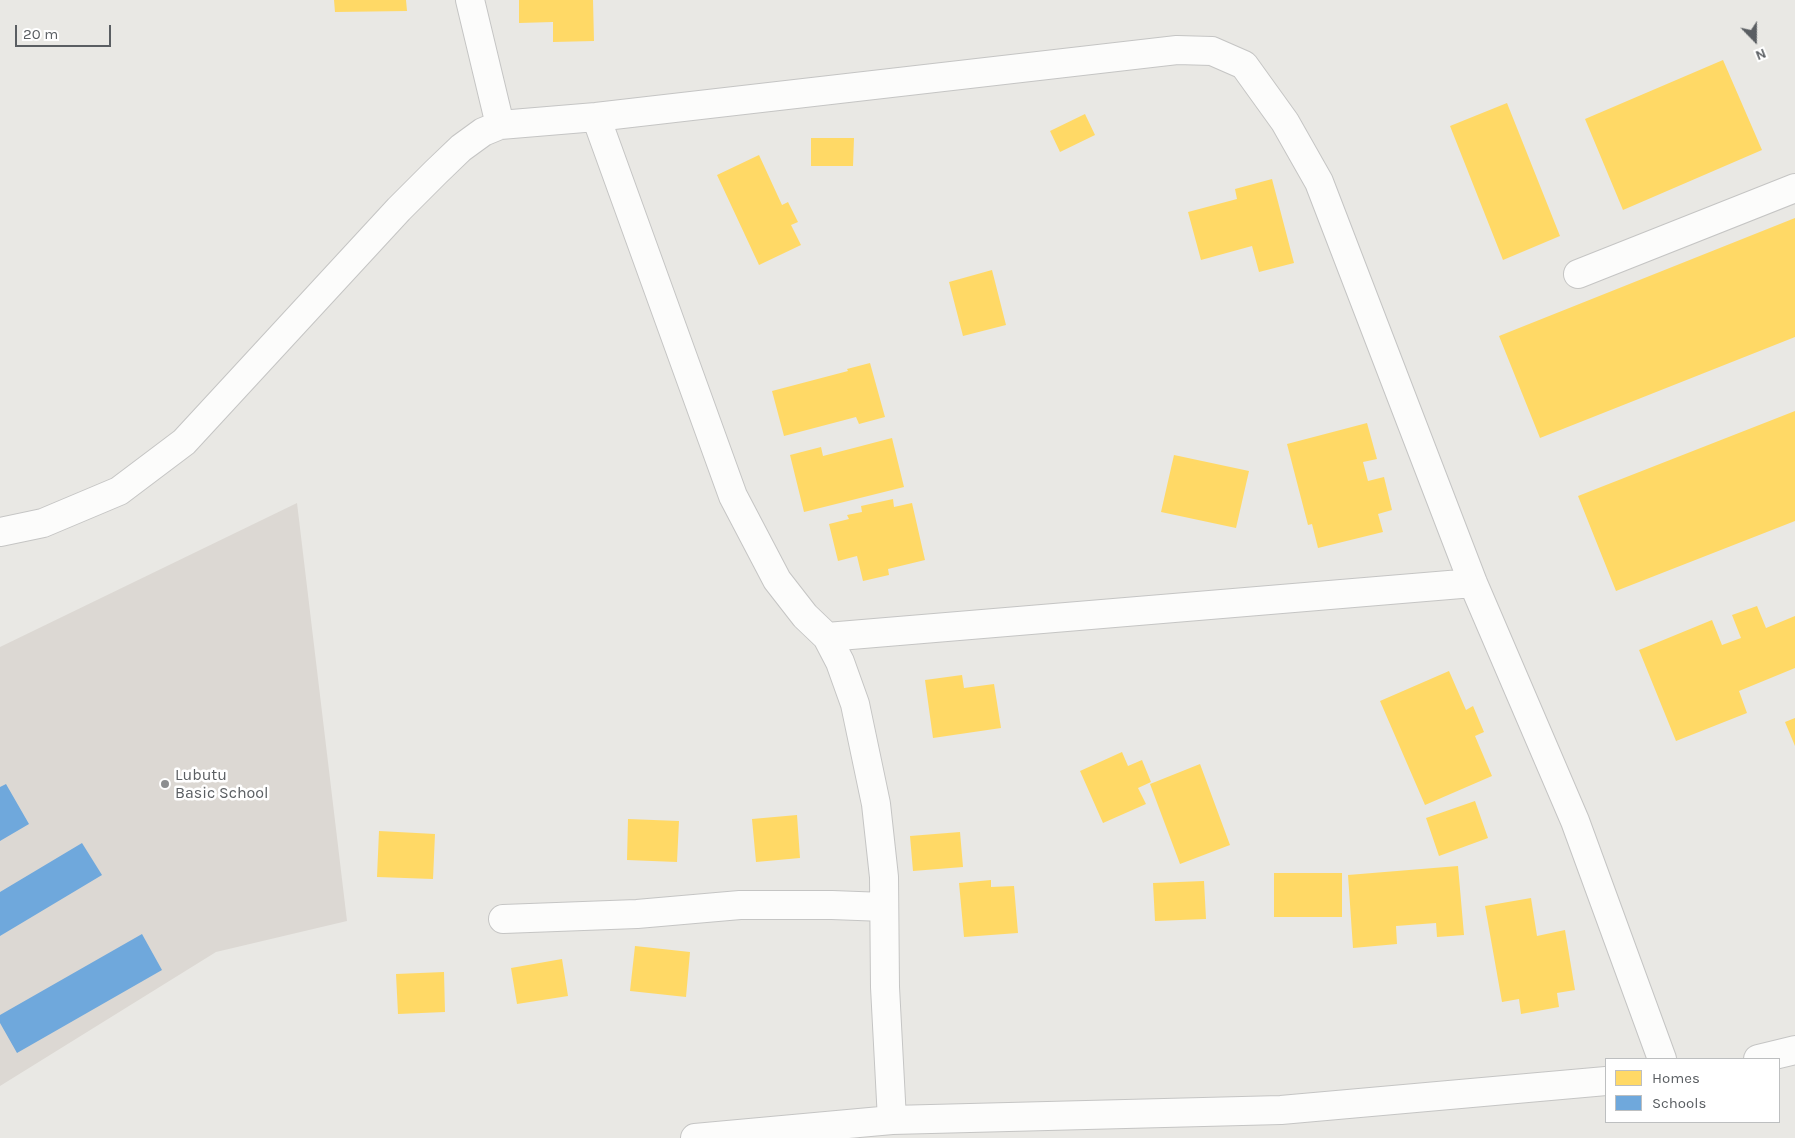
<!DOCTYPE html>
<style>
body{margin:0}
#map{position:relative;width:1795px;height:1138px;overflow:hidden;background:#e9e8e4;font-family:Karla,sans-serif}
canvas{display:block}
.legend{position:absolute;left:1605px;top:1058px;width:175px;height:65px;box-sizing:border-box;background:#fff;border:1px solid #bdbfc0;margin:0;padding:6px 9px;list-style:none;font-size:15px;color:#5a5e62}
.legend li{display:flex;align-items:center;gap:10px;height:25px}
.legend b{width:25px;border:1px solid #bdbfc0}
.north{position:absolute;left:1730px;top:15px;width:50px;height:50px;-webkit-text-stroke:4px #fff;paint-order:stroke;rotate:158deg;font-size:14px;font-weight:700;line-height:20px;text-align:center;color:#5a5e62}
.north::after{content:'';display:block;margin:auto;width:18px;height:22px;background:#5a5e62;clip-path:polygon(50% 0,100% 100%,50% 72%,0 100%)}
.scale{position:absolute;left:15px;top:25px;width:96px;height:22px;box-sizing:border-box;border:2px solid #5a5e62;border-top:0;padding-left:6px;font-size:15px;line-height:18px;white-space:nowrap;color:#5a5e62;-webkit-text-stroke:4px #fff;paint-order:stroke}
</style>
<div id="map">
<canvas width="1795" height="1138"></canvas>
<ul class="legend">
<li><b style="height:14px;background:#ffd966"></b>Homes</li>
<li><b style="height:14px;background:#6fa8dc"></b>Schools</li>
</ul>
<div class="north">N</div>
<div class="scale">20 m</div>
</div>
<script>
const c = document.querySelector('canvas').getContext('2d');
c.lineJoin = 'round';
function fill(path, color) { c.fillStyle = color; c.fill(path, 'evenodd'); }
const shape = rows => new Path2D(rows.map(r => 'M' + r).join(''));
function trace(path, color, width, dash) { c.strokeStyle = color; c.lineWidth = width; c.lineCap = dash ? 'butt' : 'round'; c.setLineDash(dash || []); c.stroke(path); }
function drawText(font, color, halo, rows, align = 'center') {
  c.font = font + ' Karla,sans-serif'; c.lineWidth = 5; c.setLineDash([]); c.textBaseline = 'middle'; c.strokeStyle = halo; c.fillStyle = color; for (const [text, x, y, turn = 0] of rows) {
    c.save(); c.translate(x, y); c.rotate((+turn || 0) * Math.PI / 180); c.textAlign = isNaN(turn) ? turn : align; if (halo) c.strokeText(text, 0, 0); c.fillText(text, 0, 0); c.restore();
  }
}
const education = shape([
 [297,503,347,921,216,952,0,1086,0,647]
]);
const homes = shape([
 [334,0,406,0,407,11,335,12],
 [519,0,593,0,594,41,553,42,553,22,519,23],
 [1723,60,1762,150,1623,210,1585,119],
 [1507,103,1560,236,1503,260,1450,126],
 [1085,114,1095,135,1060,152,1050,131],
 [811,138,854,138,853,166,811,166],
 [759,155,782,205,788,202,798,222,791,225,801,245,759,265,717,175],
 [1272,179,1294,263,1259,272,1252,246,1201,260,1188,212,1237,199,1235,189],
 [1795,218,1795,337,1540,438,1499,336],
 [992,270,1006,325,963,336,949,282],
 [870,363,885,417,859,424,856,417,784,436,772,391,848,371,847,369],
 [1795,411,1795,521,1616,591,1578,496],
 [1367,423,1377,459,1363,462,1368,481,1384,477,1392,510,1378,514,1383,532,1318,548,1312,524,1308,525,1287,444],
 [892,438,904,487,804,512,790,455,821,447,823,456],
 [1174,455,1249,471,1236,528,1161,512],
 [893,499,894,507,912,503,925,560,888,569,889,575,863,581,857,556,838,561,829,524,849,519,847,515,862,512,861,506],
 [1757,606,1766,628,1795,616,1795,668,1739,691,1747,713,1676,741,1639,650,1712,620,1722,645,1741,638,1732,615],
 [1449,671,1466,710,1473,706,1484,732,1475,736,1492,776,1425,805,1380,701],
 [962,675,964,688,994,684,1001,728,933,738,925,680],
 [1795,718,1795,746,1785,722],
 [1122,752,1128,766,1142,760,1151,782,1138,788,1146,804,1103,823,1080,771],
 [1200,764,1230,845,1180,864,1150,784],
 [1475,801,1488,838,1439,856,1426,818],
 [797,815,800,858,756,862,752,819],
 [628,819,679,821,677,862,627,860],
 [379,831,435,834,433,879,377,877],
 [960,832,963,867,913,871,910,836],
 [1458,866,1464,935,1437,937,1436,923,1396,926,1397,944,1353,948,1348,875],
 [1274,873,1342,873,1342,917,1274,917],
 [991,880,991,887,1014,886,1018,933,964,937,959,883],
 [1204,881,1206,919,1155,921,1153,883],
 [1531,898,1537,936,1565,930,1575,990,1557,993,1559,1007,1521,1014,1519,999,1502,1002,1485,906],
 [635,946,690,952,686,997,630,991],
 [562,959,568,996,517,1004,511,968],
 [444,972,445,1012,398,1014,396,974]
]);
const schools = shape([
 [6,784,29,824,0,841,0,787],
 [82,843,102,875,0,936,0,892],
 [142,934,162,970,17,1053,0,1023,0,1015]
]);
const minor = shape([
 [596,117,733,496,777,580,805,616,827,637,1473,583],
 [500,125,596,117,1177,50,1212,51,1244,65,1285,122,1319,182,1473,583,1575,821,1662,1059],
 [1578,274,1795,188],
 [0,532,43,523,119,491,184,442,399,209,436,172,461,148,483,132,500,125,470,0],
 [827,637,840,662,855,704,876,804,884,877,885,987,892,1120],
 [503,919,637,914,740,905,832,905,884,907],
 [1758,1059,1795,1050],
 [695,1138,892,1120,1281,1110,1606,1081]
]);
const markers = [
 [165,784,5,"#8c8e90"]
];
const poiNames = [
 ["Lubutu",175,775],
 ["Basic School",175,793]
];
fill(education, '#dcd8d3');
fill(homes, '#ffd966');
fill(schools, '#6fa8dc');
trace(minor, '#c5c5c4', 30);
trace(minor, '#fcfcfb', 28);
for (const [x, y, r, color] of markers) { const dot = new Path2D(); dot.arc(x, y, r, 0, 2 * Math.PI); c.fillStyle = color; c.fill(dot); trace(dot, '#fff', 2); }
drawText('16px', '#5a5e62', '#fff', poiNames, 'left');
</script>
